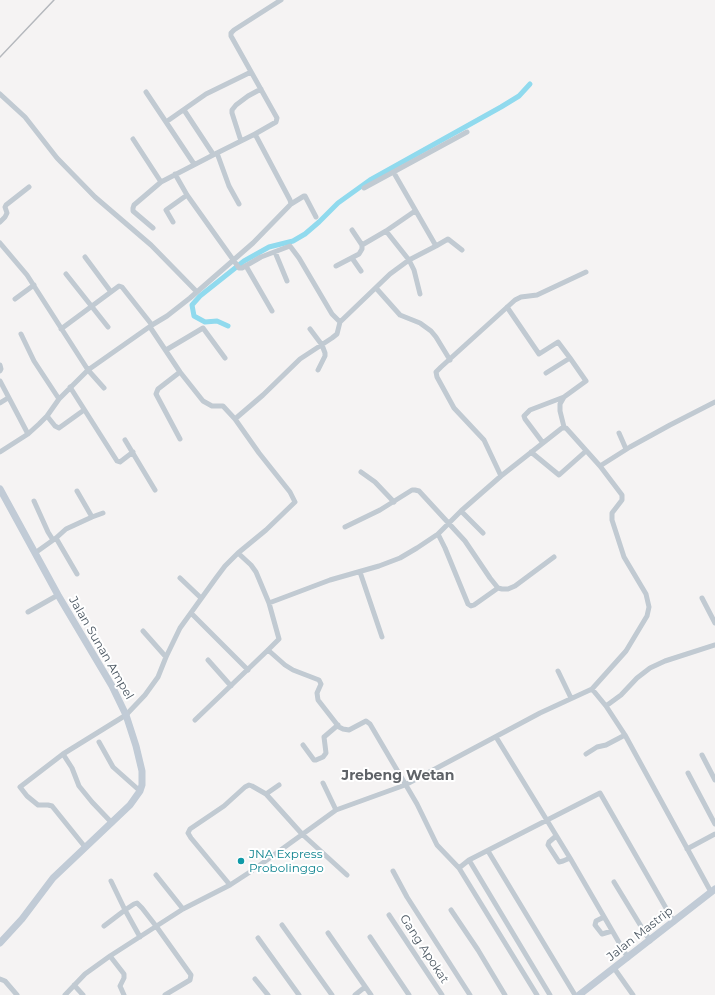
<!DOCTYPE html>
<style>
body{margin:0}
canvas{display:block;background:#f5f3f3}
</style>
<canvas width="715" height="995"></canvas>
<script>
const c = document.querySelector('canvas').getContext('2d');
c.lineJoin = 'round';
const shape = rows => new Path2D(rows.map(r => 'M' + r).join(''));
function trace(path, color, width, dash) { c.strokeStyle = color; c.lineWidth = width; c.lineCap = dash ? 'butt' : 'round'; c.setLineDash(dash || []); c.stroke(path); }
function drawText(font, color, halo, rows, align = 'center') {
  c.font = font + ' Montserrat,sans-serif'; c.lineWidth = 4; c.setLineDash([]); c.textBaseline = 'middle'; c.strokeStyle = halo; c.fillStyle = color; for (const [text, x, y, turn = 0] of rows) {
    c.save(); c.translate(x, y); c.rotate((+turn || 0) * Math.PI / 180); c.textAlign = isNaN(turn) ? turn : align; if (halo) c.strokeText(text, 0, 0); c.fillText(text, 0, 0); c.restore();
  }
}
const canal = shape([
 [228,326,217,321,205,322,194,316,192,305,200,296,244,261,269,247,293,241,305,234,319,222,338,203,370,180,501,107,519,96,530,84]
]);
const street = shape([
 [146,92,194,164],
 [0,94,25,117,57,158,95,197,151,245,197,292],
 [184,110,213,154],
 [166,122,206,94,251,72],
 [133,139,161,182,217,153,229,186,239,204],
 [241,141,232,113,232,110,236,105,248,96,261,89],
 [217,153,255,134],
 [175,174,187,195,239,268,242,268,261,257,290,246,299,258,332,314,340,322,390,274,409,260,436,246,394,173],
 [364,188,467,132],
 [291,204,304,196,305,196,316,217],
 [0,222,5,217,7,213,5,207,6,205,29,187],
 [173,222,166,210,187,195],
 [153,228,133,211,133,208,134,205,161,182],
 [352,230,362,245,386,231,409,260,414,270,420,294],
 [386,231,415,211],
 [0,243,27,275,88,370,104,388],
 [436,246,448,239,462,250],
 [275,252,287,281],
 [85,257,111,292],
 [352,258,361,271],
 [246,266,272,311],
 [336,266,359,254,362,249,362,245],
 [66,274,108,327],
 [376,288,400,315,420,323,431,331,436,337,450,360],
 [15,299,34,285],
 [507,307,539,354,558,342,570,358,546,373],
 [61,329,119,286,122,287,152,325],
 [310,329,322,345,325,353,325,356,318,370],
 [21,334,34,361,59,399],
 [166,350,203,328,225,358],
 [0,365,1,369,0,371],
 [180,372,158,389,156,394,180,439],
 [0,381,28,434],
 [70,387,117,461,120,462,133,452],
 [0,403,8,398],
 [47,416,55,426,59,428,84,410],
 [235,419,263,395,300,359,332,338,337,334,340,322],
 [564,427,560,411,560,404,564,397,586,381,570,358],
 [619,433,626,449],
 [125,440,155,490],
 [543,443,525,419,524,416,530,410,564,397],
 [0,452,28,434,39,424,47,416,59,399,88,370,152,325,167,316,190,298,253,243,291,204,290,200,255,134,276,122,277,118,231,36,231,33,234,30,281,0],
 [531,452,559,475,586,451],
 [361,472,375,482,394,502],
 [501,476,484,440,454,408,437,377,436,372,441,367,515,300,521,297,537,295,586,272],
 [77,491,92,517],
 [34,501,48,532,53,540],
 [461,511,483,533],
 [345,527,380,510,412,490,415,490,419,491,465,541,490,578,498,588,502,589,508,589,515,586,554,557],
 [438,534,445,548,468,604,471,606,474,605,498,588],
 [56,538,77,574],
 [35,553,56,538,66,529,92,517,103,513],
 [238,553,251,565,256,572,269,603,330,580,379,566,400,558,417,548,438,534,461,511,501,476,562,428,566,428,600,466,630,447,670,425,715,402],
 [360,572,382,637],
 [180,578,201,598],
 [702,598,715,623],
 [28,612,58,595],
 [191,613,248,670],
 [143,631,166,657],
 [268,650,285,665,293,670,319,680,321,684,317,693,318,700,339,727,343,729,349,730,366,721,370,724,417,804,437,845,459,868,537,995],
 [208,660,231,686],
 [558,671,571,698],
 [592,689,626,651,647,616,649,607,646,594,624,557,612,520,612,513,622,500,622,495,600,466],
 [606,706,621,695,637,678,650,668,665,661,715,645],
 [195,720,268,650,279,639,269,603],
 [496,737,570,858,628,958],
 [99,742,113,767,140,791],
 [303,745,314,760,316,760,323,757,326,753,324,737,338,725],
 [63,754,72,768,79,786,92,802,112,823],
 [586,754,597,747,606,745,625,735],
 [702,755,715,780],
 [688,773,715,824],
 [323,783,336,810],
 [266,794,279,785],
 [556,836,549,842,548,845,559,862,563,861,570,858],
 [85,847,52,806,48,805,38,805,27,796,20,787,63,754,126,715,145,695,158,677,166,657,180,628,216,578,225,566,238,553,266,530,295,502,290,492,259,453,235,419,223,406,212,406,203,401,180,372,150,327],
 [687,849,715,834],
 [488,851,575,995],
 [469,860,550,995],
 [459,868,469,860,600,793,674,922],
 [393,871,407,897,470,995],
 [156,875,183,909],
 [614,882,650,941],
 [230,885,191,838,188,833,190,829,224,806,245,787,249,785,252,786,266,794,302,834,347,875],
 [451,910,478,950,505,995],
 [389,915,442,995],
 [604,917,596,921,595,925,602,934,612,931],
 [282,925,332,995],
 [104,926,125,910,111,881],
 [328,933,371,995],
 [140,937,125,910,134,904,137,903,142,908,156,926,191,975,190,980,165,995],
 [370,937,409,995],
 [258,938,299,995],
 [110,956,124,974,124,978,120,986,124,995],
 [614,968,633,995],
 [0,979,5,981,17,995],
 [255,979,268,995],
 [74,985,83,995],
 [65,995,85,974,110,956,183,909,230,885,253,870,336,810,405,785,540,713,592,689,606,706,625,735,711,892],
 [355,995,365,987]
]);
const secondary = shape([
 [0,489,58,595,112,686,126,715,136,746,142,771,142,785,140,791,130,805,53,878,22,919,0,943],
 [579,995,715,889]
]);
const rail = shape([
 [0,57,54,0]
]);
const markers = [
 [241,861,4,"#0f9aa8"]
];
const streetNames = [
 ["Jalan Sunan Ampel",101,648,60],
 ["Jalan Mastrip",640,934,-38],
 ["Gang Apokat",424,949,57]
];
const cultureNames = [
 ["JNA Express",249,854],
 ["Probolinggo",249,868]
];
const quarterNames = [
 ["Jrebeng Wetan",398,776]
];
trace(canal, '#90daee', 5);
trace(street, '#c1cad2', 5);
trace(secondary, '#c1cbd6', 7);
trace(rail, '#b5b8bd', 1.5);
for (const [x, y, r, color] of markers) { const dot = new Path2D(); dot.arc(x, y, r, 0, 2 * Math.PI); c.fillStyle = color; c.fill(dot); trace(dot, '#fff', 1.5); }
drawText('12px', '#4a5661', '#fff', streetNames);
drawText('12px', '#0d838f', '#fff', cultureNames, 'left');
drawText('bold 14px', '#5f6368', '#fff', quarterNames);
</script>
